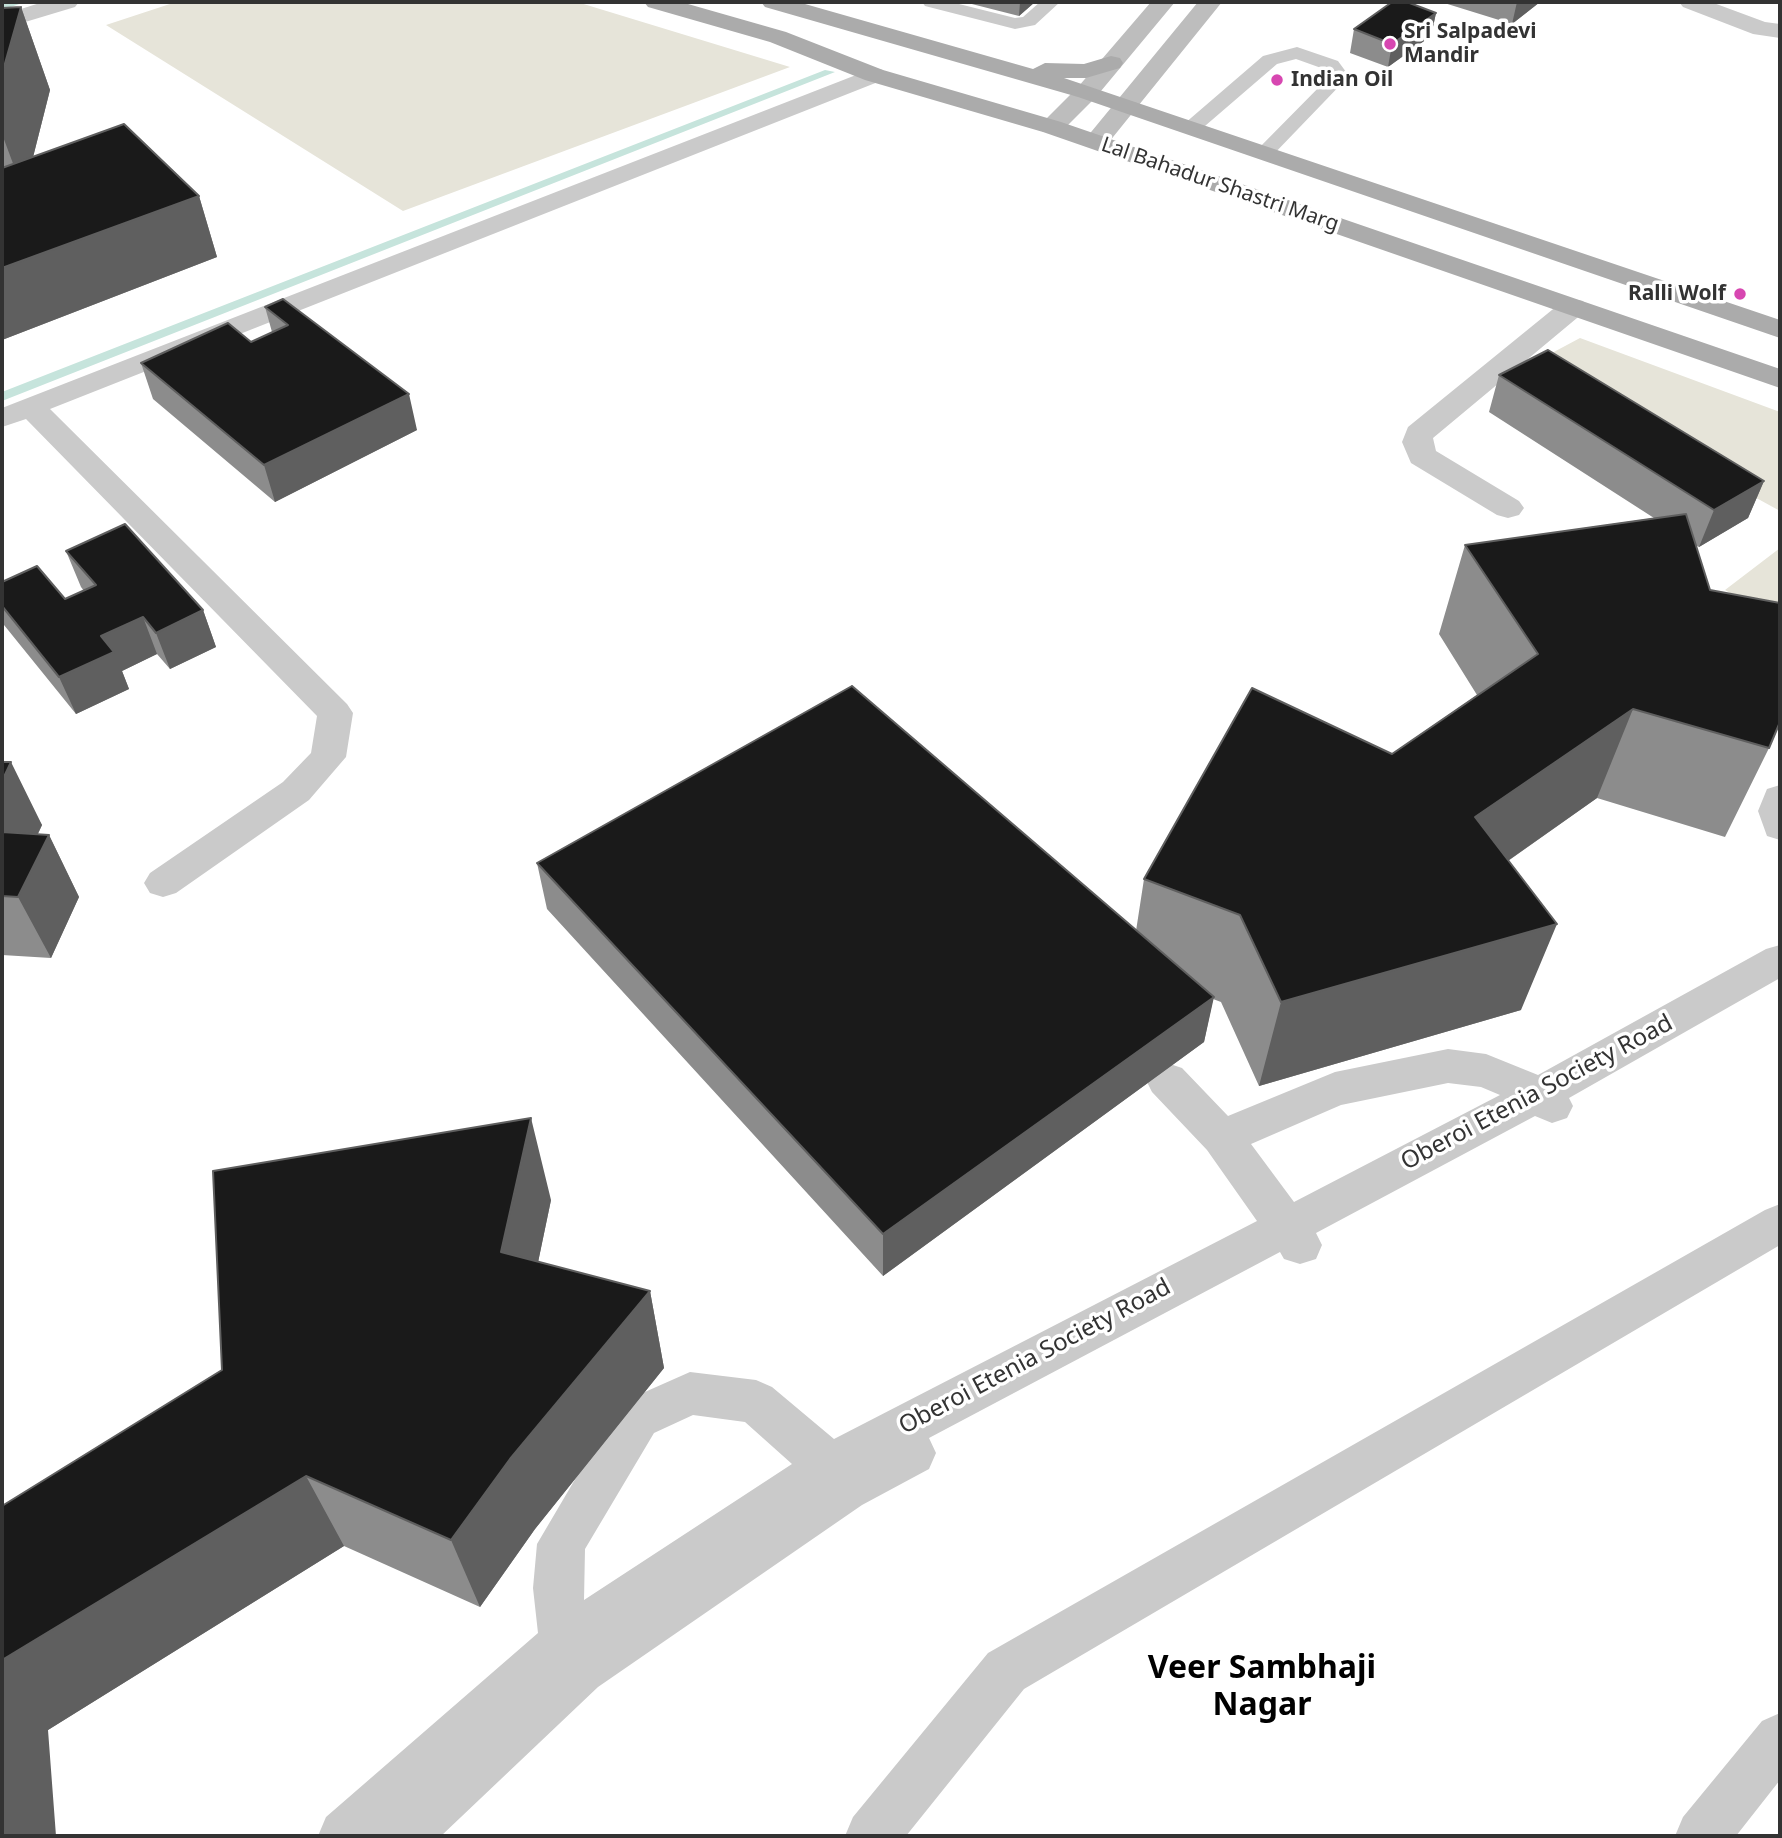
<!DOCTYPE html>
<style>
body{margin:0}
#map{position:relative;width:1782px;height:1838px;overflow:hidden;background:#fff;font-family:"Noto Sans",sans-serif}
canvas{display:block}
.frame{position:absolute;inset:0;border:4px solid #333;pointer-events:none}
</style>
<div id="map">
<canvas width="1782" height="1838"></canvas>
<div class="frame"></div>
</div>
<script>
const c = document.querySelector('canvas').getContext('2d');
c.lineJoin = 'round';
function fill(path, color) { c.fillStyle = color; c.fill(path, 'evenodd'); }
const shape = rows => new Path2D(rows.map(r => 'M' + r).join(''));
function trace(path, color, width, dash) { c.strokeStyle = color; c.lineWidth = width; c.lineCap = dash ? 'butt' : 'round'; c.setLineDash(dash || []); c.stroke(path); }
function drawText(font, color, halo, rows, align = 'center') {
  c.font = font + ' "Noto Sans",sans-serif'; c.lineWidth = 7; c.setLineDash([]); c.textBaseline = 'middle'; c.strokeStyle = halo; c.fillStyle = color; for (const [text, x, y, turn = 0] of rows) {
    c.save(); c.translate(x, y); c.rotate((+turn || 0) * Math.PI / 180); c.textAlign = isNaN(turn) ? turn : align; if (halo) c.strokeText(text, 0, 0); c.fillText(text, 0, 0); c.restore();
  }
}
const green = shape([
 [176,2,577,2,790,67,403,211,106,25],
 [1580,338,1780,412,1780,511,1522,369],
 [1780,548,1780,622,1725,590]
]);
const stream = shape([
 [9,2,25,2,2,10,2,4,9,2],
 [825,70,835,72,2,401,2,392,825,70]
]);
const lane = shape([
 [922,2,951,2,1015,18,1023,17,1040,2,1060,2,1035,25,1015,29,925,6,922,2],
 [1297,47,1338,61,1349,76,1271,157,1264,159,1254,153,1330,76,1324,69,1296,59,1277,64,1198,132,1184,132,1181,128,1184,124,1263,56,1297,47]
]);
const street = shape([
 [43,2,79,2,75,7,2,29,2,15,43,2],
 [1679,2,1711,2,1765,22,1780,24,1780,38,1753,34,1683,7,1679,2],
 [874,68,883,70,886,75,883,80,50,409,347,704,353,713,346,757,309,800,176,893,163,897,150,893,144,883,150,873,283,782,311,753,317,716,26,419,2,427,2,408,874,68],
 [1573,299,1583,301,1587,307,1583,313,1433,438,1436,451,1519,501,1524,508,1519,515,1508,518,1497,515,1411,463,1402,442,1408,427,1563,301,1573,299],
 [1780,785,1780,840,1767,836,1758,811,1767,789,1780,785],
 [1780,945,1780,978,1569,1098,1573,1106,1567,1118,1552,1123,1535,1116,1316,1233,1322,1245,1316,1259,1300,1264,1284,1259,1280,1252,929,1438,936,1453,929,1469,862,1505,598,1687,441,1836,318,1836,326,1817,538,1633,533,1588,537,1544,620,1403,690,1372,756,1380,772,1387,834,1439,1257,1221,1207,1150,1152,1092,1146,1080,1152,1068,1167,1063,1182,1068,1228,1116,1335,1072,1448,1049,1486,1054,1538,1075,1766,949,1780,945],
 [1448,1083,1481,1087,1500,1095,1294,1202,1251,1144,1341,1105,1448,1083],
 [693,1415,745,1422,792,1464,584,1600,585,1549,654,1433,693,1415],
 [1780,1204,1780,1245,1024,1689,906,1836,845,1836,853,1817,988,1653,1765,1210,1780,1204],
 [1780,1713,1780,1780,1736,1836,1675,1836,1683,1817,1762,1721,1780,1713]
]);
const secondary = shape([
 [1151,2,1175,2,1096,97,1061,132,1043,132,1039,127,1043,122,1078,87,1151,2],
 [1198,2,1222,2,1105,147,1087,147,1083,142,1087,137,1198,2]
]);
const primary = shape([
 [644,2,681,2,786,32,883,70,1061,122,1780,369,1780,388,1043,132,865,80,770,42,648,7,644,2],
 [761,2,798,2,1033,69,1045,63,1084,64,1111,56,1120,58,1123,63,1120,68,1086,78,1064,78,1780,320,1780,338,1078,97,765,7,761,2]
]);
const wall = shape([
 [964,2,1035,2,1019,16],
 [1441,2,1540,2,1512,24],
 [21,7,50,90,33,157,199,196,217,257,2,340,2,8],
 [1436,13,1431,36,1388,67,1350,53,1354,29],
 [283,299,417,430,275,502,153,399,141,363,251,342,272,332,265,307],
 [1499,375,1764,481,1748,518,1699,547,1695,545,1710,590,1769,748,1725,837,1597,798,1508,861,1521,1010,1259,1086,1221,1002,1213,999,1204,1042,883,1276,547,909,537,863,1136,931,1144,879,1392,754,1477,695,1439,634,1465,545,1654,518,1489,412],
 [66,551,203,610,216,647,170,669,157,654,122,671,129,689,76,714,4,625,2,620,2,582,65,599,84,591,81,587],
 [2,762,42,825,38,834,49,835,79,897,51,958,2,955],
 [551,1200,538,1262,650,1291,664,1368,535,1529,480,1607,344,1546,48,1730,2,1506]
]);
const shadedWall = shape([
 [1020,2,1035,2,1019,16],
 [1517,2,1540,2,1512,24],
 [21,7,50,90,24,193,2,134,2,74],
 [1436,13,1431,36,1388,67,1392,44],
 [199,196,217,257,2,340,2,268],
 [409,394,417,430,275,502,264,465],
 [1764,481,1748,518,1699,547,1714,510],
 [203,610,216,647,170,669,156,633],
 [143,617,157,654,122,671,129,689,76,714,59,677,101,636],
 [1633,709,1597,798,1445,905,1475,817],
 [11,762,42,825,9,893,2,880,2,781],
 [49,835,79,897,51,958,18,897],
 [1557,924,1521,1010,1259,1086,1281,1002],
 [1214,997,1204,1042,883,1276,883,1234],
 [531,1118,551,1200,524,1330,501,1252],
 [650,1291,664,1368,535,1529,480,1607,451,1540,510,1459],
 [306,1476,344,1546,48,1730,56,1836,2,1836,2,1660]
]);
const building = shape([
 [1392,2,1407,2,1436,13,1392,44,1354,29,1392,2],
 [21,7,2,74,2,8,21,7],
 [124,124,199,196,2,268,2,168,124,124],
 [283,299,409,394,264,465,141,363,228,323,251,342,288,325,265,307,283,299],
 [1548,350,1764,481,1714,510,1499,375,1548,350],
 [1686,514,1710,590,1780,603,1780,722,1769,748,1633,709,1475,817,1557,924,1281,1002,1240,915,1144,879,1252,688,1392,754,1538,654,1465,545,1686,514],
 [125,524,203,610,156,633,143,617,101,636,114,652,59,677,2,606,2,582,37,566,65,599,96,585,66,551,125,524],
 [852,686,1214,997,883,1234,537,863,852,686],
 [2,762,11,762,2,781,2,762],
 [2,832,49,835,18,897,2,896,2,832],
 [531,1118,501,1252,650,1291,510,1459,451,1540,306,1476,2,1660,2,1506,222,1370,213,1171,531,1118]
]);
const markers = [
 [1390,44,7,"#d747b1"],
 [1277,80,7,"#d747b1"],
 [1740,294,7,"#d747b1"]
];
const farPoinames = [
 ["Sri Salpadevi",1404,32],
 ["Mandir",1404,56],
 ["Indian Oil",1291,80],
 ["Ralli Wolf",1726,294,"right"]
];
const farStreetnames = [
 ["Lal Bahadur Shastri Marg",1220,185,19]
];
const streetNames = [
 ["Oberoi Etenia Society Road",1537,1093,-28],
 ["Oberoi Etenia Society Road",1035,1357,-28]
];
const nearNeighbourhoodnames = [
 ["Veer Sambhaji",1262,1669],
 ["Nagar",1262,1706]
];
fill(green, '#e6e4d9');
fill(stream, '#c6e4dc');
fill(lane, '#cacaca');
fill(street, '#cacaca');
fill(secondary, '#bdbdbd');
fill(primary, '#ababab');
fill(wall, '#8c8c8c');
fill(shadedWall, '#5f5f5f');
fill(building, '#1a1a1a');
trace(building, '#5f5f5f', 2);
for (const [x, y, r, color] of markers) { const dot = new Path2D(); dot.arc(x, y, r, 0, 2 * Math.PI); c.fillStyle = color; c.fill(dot); trace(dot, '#fff', 2.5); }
drawText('bold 21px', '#333', '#fff', farPoinames, 'left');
drawText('21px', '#333', '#fff', farStreetnames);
drawText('24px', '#333', '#fff', streetNames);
drawText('bold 32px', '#000', '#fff', nearNeighbourhoodnames);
</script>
